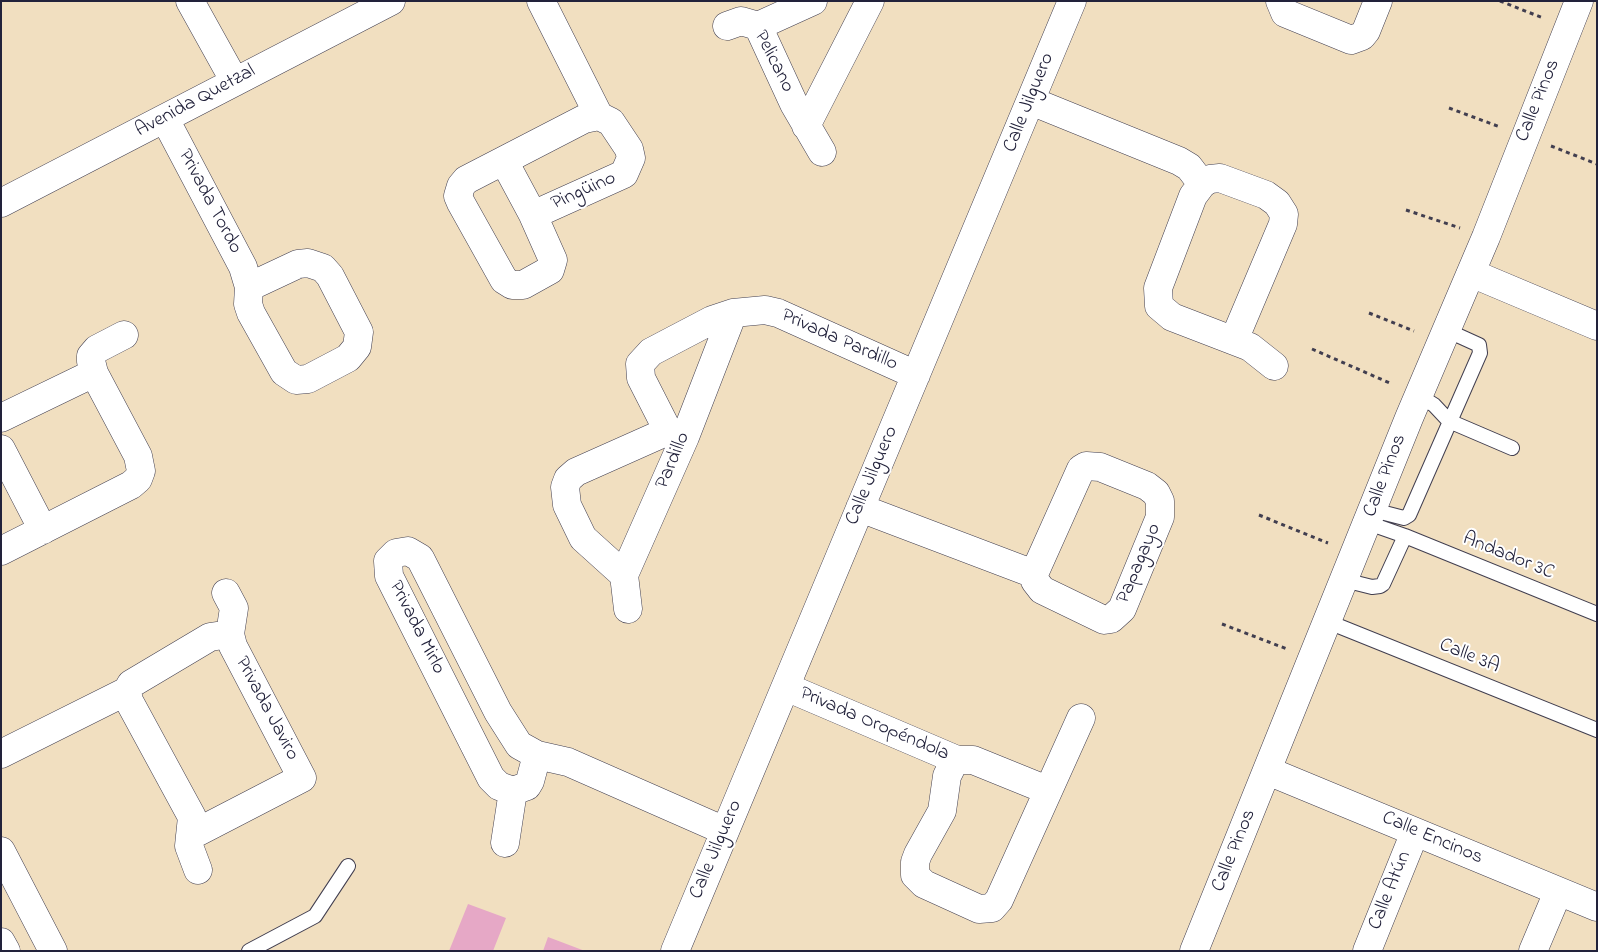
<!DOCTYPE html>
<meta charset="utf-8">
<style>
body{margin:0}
#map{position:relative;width:1598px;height:952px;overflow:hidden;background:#f1dfc0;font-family:"Indie Flower",sans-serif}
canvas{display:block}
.frame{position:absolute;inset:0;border:2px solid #22223b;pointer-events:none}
</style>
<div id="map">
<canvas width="1598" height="952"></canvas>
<div class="frame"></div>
</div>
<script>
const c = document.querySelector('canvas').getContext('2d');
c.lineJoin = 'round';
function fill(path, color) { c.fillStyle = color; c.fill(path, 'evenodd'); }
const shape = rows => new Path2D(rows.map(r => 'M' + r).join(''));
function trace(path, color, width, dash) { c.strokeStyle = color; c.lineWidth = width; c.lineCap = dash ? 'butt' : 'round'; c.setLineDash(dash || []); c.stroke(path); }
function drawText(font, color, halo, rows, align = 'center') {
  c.font = font + ' "Indie Flower",sans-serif'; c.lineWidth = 4; c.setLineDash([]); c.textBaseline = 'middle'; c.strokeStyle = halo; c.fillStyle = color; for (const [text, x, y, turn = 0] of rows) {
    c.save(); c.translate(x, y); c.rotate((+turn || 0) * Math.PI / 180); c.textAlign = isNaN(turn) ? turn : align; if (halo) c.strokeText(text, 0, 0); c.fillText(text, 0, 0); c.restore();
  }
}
const building = shape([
 [468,904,506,918,493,951,449,951],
 [548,937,585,951,543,951]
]);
const path = shape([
 [1500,1,1543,18],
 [1449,108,1500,127],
 [1551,146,1597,164],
 [1406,210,1460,228],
 [1369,313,1414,331],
 [1312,349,1392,384],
 [1259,515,1328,543],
 [1222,624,1287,649]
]);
const lane = shape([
 [1418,395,1434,405,1449,421,1512,448],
 [1373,510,1404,518,1409,515,1480,353,1479,345,1446,330],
 [1405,536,1597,614],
 [1344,580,1372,587,1380,586,1383,584,1405,536,1368,523],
 [1326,621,1597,730],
 [249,951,315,916,348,866]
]);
const street = shape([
 [190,1,235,82],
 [1280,1,1285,13,1351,40,1362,36,1366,31,1378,1],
 [727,26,741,21,758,26,794,104,822,152],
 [758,26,813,1],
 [1031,101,1179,161,1189,167,1202,184,1210,179,1220,178,1266,195,1277,203,1284,214,1283,224,1234,340],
 [165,119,243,267,249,287,248,304,251,313,284,372,296,380,308,379,348,358,357,347,359,332,330,276,323,268,308,263,298,264,249,287],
 [806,126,870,1],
 [504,161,533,215,553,260,550,270,523,285,512,285,504,280,461,203,458,196,461,186,466,180,584,119,599,116],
 [1202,184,1193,196,1158,288,1159,306,1172,317,1250,347,1274,366],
 [1,203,391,1],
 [533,215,624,174,631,158,629,149,611,122,599,116,541,1],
 [1471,273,1597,326],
 [1,418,94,373],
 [685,437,668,431,641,378,640,364,651,352,712,320,733,313,765,310,778,313,916,375],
 [1,449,43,530],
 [860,508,1034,574,1035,581,1042,590,1104,620,1111,619,1122,609,1160,517,1160,501,1156,493,1147,486,1100,467,1086,466,1081,469,1034,574],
 [1,551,131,485,138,479,141,471,138,456,94,373,91,361,91,356,97,349,124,335],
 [624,575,583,538,567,505,565,487,568,479,576,472,668,431],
 [628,609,624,575,685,437,733,313],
 [786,687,957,760,973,760,1047,790],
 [127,691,129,701,192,817,189,846,198,870],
 [1,754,127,691,131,684,210,637,230,634],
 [957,760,953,764,947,776,942,811,918,854,915,862,915,875,924,884,979,909,992,908,999,900,1081,718],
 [1268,771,1597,907],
 [513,791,499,786,491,778,389,576,388,561,396,553,408,551,420,558,498,712,519,745,537,755,568,762,725,831],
 [190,836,302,778,233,646,230,634,234,608,226,593],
 [505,843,513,791,527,786,530,781,537,755],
 [675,951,1072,1],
 [1194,951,1409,418,1486,237,1579,1],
 [1367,951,1415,832],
 [1533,951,1558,892]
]);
const secondary = shape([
 [1,851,53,951],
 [1,942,6,951]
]);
const streetNames = [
 ["Pelicano",773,62,63],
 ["Calle Pinos",1539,101,-68],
 ["Avenida Quetzal",196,102,-28],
 ["Calle Jilguero",1030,103,-68],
 ["Pingüino",584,192,-24],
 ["Privada Tordo",209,202,62],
 ["Privada Pardillo",839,341,24],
 ["Pardillo",674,461,-67],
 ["Calle Jilguero",873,476,-67],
 ["Calle Pinos",1386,476,-69],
 ["Andador 3C",1508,557,22],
 ["Papagayo",1140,564,-67],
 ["Privada Mirlo",416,628,63],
 ["Calle 3A",1469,657,22],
 ["Privada Javiro",266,709,62],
 ["Privada Oropéndola",874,725,23],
 ["Calle Encinos",1432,839,23],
 ["Calle Jilguero",717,850,-67],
 ["Calle Pinos",1235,851,-68],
 ["Calle Atún",1391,891,-68]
];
fill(building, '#e6a8c6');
trace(lane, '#413e4f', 16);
trace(street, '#413e4f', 29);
trace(secondary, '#413e4f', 29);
trace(path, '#413e4f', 3, [4, 4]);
trace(lane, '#fff', 14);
trace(street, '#fff', 28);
trace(secondary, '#fff', 28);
drawText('20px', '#22223b', '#fff', streetNames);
</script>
